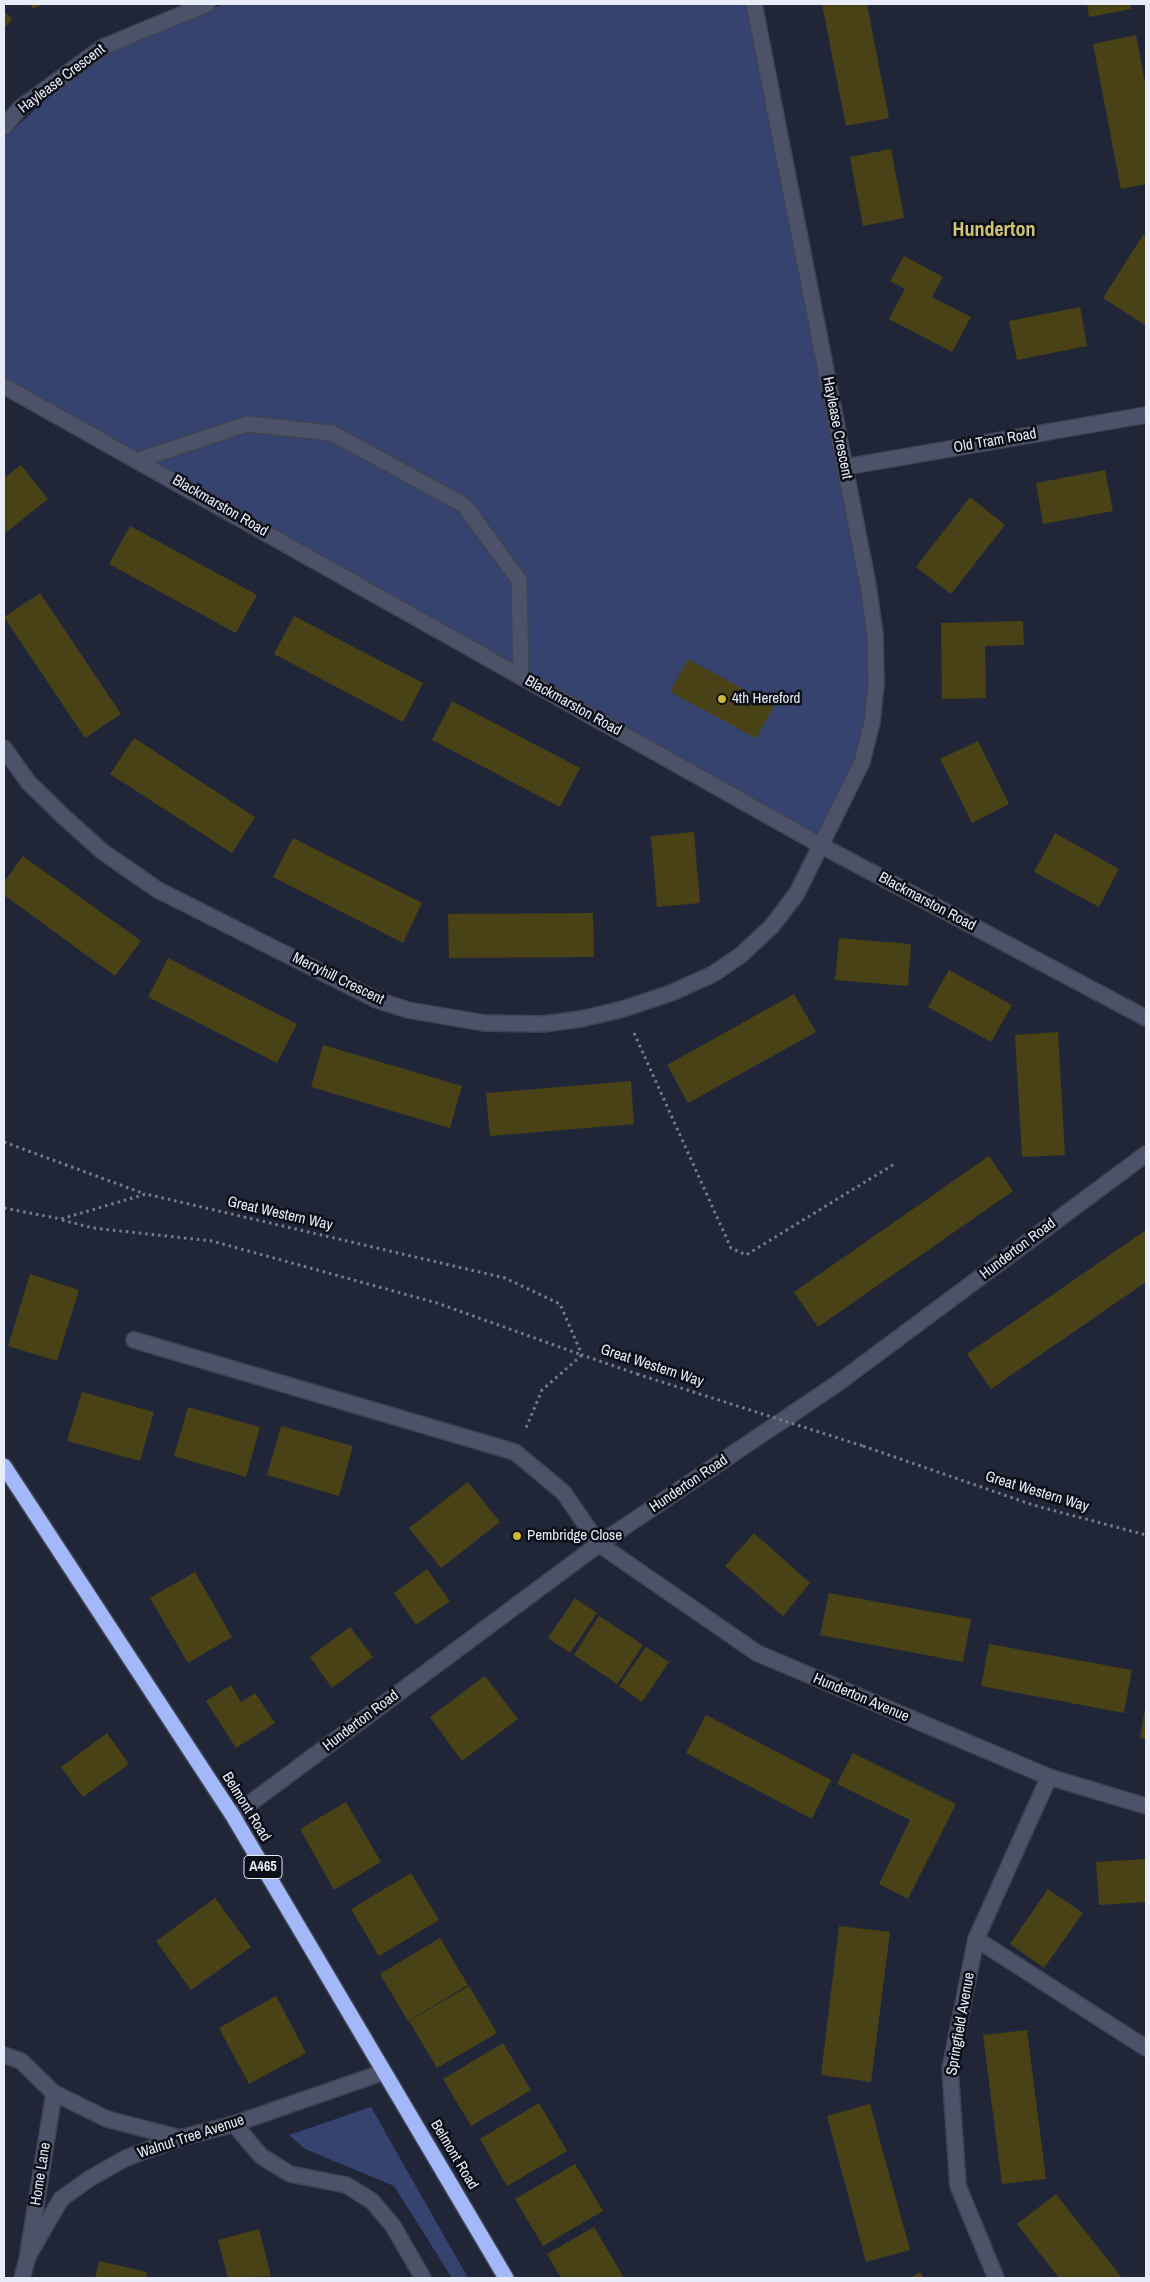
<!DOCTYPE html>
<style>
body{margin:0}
#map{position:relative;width:1150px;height:2282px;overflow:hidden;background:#202638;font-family:"Archivo Narrow",sans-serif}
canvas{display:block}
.frame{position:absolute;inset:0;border:5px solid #e7ecf8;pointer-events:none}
</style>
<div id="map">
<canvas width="1150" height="2282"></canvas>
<div class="frame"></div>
</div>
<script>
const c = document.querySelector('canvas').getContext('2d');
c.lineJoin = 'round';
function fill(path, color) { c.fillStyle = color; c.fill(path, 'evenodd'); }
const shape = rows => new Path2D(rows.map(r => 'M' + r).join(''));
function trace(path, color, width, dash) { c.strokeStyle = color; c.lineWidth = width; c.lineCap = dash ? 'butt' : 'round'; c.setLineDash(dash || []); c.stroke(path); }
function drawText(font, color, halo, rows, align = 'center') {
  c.font = font + ' "Archivo Narrow",sans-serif'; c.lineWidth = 5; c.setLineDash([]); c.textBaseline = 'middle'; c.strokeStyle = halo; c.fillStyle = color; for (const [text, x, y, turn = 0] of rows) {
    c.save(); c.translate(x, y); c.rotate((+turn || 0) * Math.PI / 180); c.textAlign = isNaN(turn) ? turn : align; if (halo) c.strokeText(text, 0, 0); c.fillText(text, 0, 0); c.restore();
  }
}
const green = shape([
 [225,4,751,4,868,585,872,722,822,846,4,388,4,138,103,47],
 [371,2107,468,2278,452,2278,394,2186,305,2149,289,2135]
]);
const building = shape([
 [30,4,43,4,33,9],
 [822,4,867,4,889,118,846,126],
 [1087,4,1130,4,1131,9,1089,17],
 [4,11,12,19,4,29],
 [1136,35,1146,88,1146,184,1121,189,1093,44],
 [891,149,904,218,863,226,850,157],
 [1143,235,1146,236,1145,325,1103,298],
 [904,256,943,277,932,297,971,317,952,352,889,319,905,289,890,281],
 [1080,307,1087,346,1017,360,1009,321],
 [21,465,48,499,4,534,4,478],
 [1105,470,1113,511,1043,524,1036,483],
 [970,497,1005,525,951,594,916,567],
 [130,526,257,595,236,633,109,564],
 [40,593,121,714,85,738,4,617],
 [294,616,423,683,403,722,274,654],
 [1023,621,1024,645,985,646,986,698,942,699,941,623],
 [688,659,774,706,756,738,670,692],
 [452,701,580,768,560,807,432,740],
 [134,738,255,817,232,853,110,774],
 [978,741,1009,804,972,823,940,759],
 [694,832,700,903,657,907,651,836],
 [1055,833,1119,869,1099,907,1034,872],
 [293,838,422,903,403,943,273,877],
 [23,856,141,941,115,976,4,895,4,882],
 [593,913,594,957,449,958,448,914],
 [839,938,911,944,908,986,835,980],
 [168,958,297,1024,277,1063,148,997],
 [949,970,1012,1005,991,1042,928,1007],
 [794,994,816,1032,688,1103,667,1065],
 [1058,1032,1065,1155,1022,1157,1015,1035],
 [323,1045,462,1086,450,1128,311,1087],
 [631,1081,634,1124,490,1136,486,1093],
 [989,1156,1013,1191,818,1327,794,1292],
 [1146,1230,1146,1282,991,1389,967,1354],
 [30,1274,79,1290,57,1361,8,1346],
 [82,1392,154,1412,140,1461,67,1441],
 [188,1407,260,1427,246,1477,174,1456],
 [281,1426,353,1446,339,1496,267,1475],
 [468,1482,500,1522,441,1568,409,1528],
 [754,1533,810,1583,783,1616,725,1566],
 [427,1569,450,1601,416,1625,394,1593],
 [195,1572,232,1637,188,1663,150,1598],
 [829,1593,971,1619,963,1662,820,1635],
 [575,1598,597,1613,570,1653,548,1638],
 [599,1616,643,1645,617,1684,574,1655],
 [350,1627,373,1657,332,1688,310,1657],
 [989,1644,1132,1670,1124,1713,981,1686],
 [646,1647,669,1662,642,1702,619,1686],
 [485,1676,518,1719,462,1761,430,1717],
 [231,1685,241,1702,255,1693,275,1723,236,1748,206,1701],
 [1145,1709,1146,1709,1146,1739,1140,1738],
 [706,1715,831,1780,812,1819,686,1753],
 [107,1733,129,1764,83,1797,61,1767],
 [853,1753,956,1804,908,1899,879,1884,910,1820,837,1784],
 [346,1802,381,1862,334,1890,300,1829],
 [1146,1859,1146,1902,1099,1905,1096,1862],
 [411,1873,439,1920,379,1956,351,1909],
 [1048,1889,1083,1913,1044,1968,1010,1944],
 [215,1898,251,1947,191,1990,156,1941],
 [839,1926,890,1932,871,2082,821,2075],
 [440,1938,468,1985,408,2021,380,1974],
 [469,1986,497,2033,437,2068,409,2021],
 [276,1996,306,2053,249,2084,219,2028],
 [1027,2030,1046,2179,1002,2184,983,2035],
 [503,2043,531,2090,471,2126,443,2079],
 [539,2103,567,2151,507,2186,480,2139],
 [870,2104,910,2250,866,2262,827,2116],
 [575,2164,603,2211,543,2246,515,2199],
 [1056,2194,1122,2278,1059,2278,1017,2224],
 [594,2227,624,2278,561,2278,547,2254],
 [259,2229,271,2276,228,2278,218,2240],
 [99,2261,147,2272,146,2278,95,2278],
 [920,2272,924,2278,910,2278]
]);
const path = shape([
 [634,1033,731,1248,746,1255,896,1163],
 [4,1142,145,1194],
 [4,1208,61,1219,146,1194,505,1278,560,1304,582,1355,637,1374],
 [62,1220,93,1228,212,1241,437,1303,582,1355,542,1390,526,1428],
 [863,1446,1033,1505,1146,1535]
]);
const lane = shape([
 [976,1939,1146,2048]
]);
const street = shape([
 [4,127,20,108,103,47,207,4],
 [4,386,822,846,1146,1018],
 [138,460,247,424,332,433,464,505,519,580,521,677],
 [845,467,1146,415],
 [4,748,28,782,64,817,103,852,158,890,377,1000,408,1010,484,1023,543,1024,581,1019,623,1009,671,993,713,974,741,955,772,926,797,893,862,762,872,722,876,684,875,634,868,585,754,4],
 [134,1340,515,1452,564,1493,599,1544,757,1653,1049,1777,1146,1806],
 [233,1816,599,1544,838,1383,1146,1154],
 [4,2055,21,2061,54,2093,107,2119,180,2138],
 [234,2124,261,2156,290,2174,346,2185,372,2201,393,2226,423,2278],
 [28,2254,54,2093],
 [996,2278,958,2186,950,2069,976,1939,1049,1777]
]);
const secondary = shape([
 [22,2278,28,2256,61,2199,89,2179,126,2158,180,2138,234,2124,384,2072]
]);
const highway = shape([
 [4,1466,233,1816,506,2278]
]);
const pathBridge = shape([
 [637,1374,863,1446]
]);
const markers = [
 [722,699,5,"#ccb938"],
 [517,1536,5,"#ccb938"]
];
const shields = [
 [263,1867,38]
];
const shieldNames = [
 ["A465",263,1867]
];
const streetNames = [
 ["Haylease Crescent",62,79,-37],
 ["Haylease Crescent",837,428,79],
 ["Old Tram Road",995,441,-10],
 ["Blackmarston Road",220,506,30],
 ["Blackmarston Road",573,706,29],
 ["Blackmarston Road",927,902,28],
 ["Merryhill Crescent",338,979,26],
 ["Great Western Way",280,1214,13],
 ["Hunderton Road",1018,1249,-37],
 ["Great Western Way",652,1366,18],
 ["Hunderton Road",689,1484,-34],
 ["Great Western Way",1037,1492,17],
 ["Hunderton Avenue",861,1698,23],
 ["Hunderton Road",361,1721,-37],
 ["Belmont Road",246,1807,58],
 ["Springfield Avenue",961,2024,-80],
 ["Walnut Tree Avenue",191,2137,-18],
 ["Belmont Road",454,2155,59],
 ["Home Lane",41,2174,-81]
];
const poiNames = [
 ["4th Hereford",732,699],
 ["Pembridge Close",527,1536]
];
const districtNames = [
 ["Hunderton",994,231]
];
fill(green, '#36436e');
fill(building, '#494216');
trace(lane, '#3f4353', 18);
trace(street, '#3f4353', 18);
trace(secondary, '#3f4353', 18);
trace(highway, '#3f4353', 18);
trace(path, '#777d8c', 3, [2.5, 4]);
trace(lane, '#4c5368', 15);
trace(street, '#4c5368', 15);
trace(secondary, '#4c5368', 15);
trace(highway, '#a3b8f9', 15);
trace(pathBridge, '#777d8c', 3, [2.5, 4]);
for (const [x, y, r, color] of markers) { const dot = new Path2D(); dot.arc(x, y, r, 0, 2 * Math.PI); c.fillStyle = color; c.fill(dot); trace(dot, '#0d0f18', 2); }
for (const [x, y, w] of shields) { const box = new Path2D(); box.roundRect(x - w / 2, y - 11.5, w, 23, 4); c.fillStyle = '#0d0f18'; c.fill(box); trace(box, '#e7ecf8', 1); }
drawText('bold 14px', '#e7ecf8', null, shieldNames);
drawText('15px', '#e7ecf8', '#0d0f18', streetNames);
drawText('15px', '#e7ecf8', '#0d0f18', poiNames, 'left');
drawText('bold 20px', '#cfc375', '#0d0f18', districtNames);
</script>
